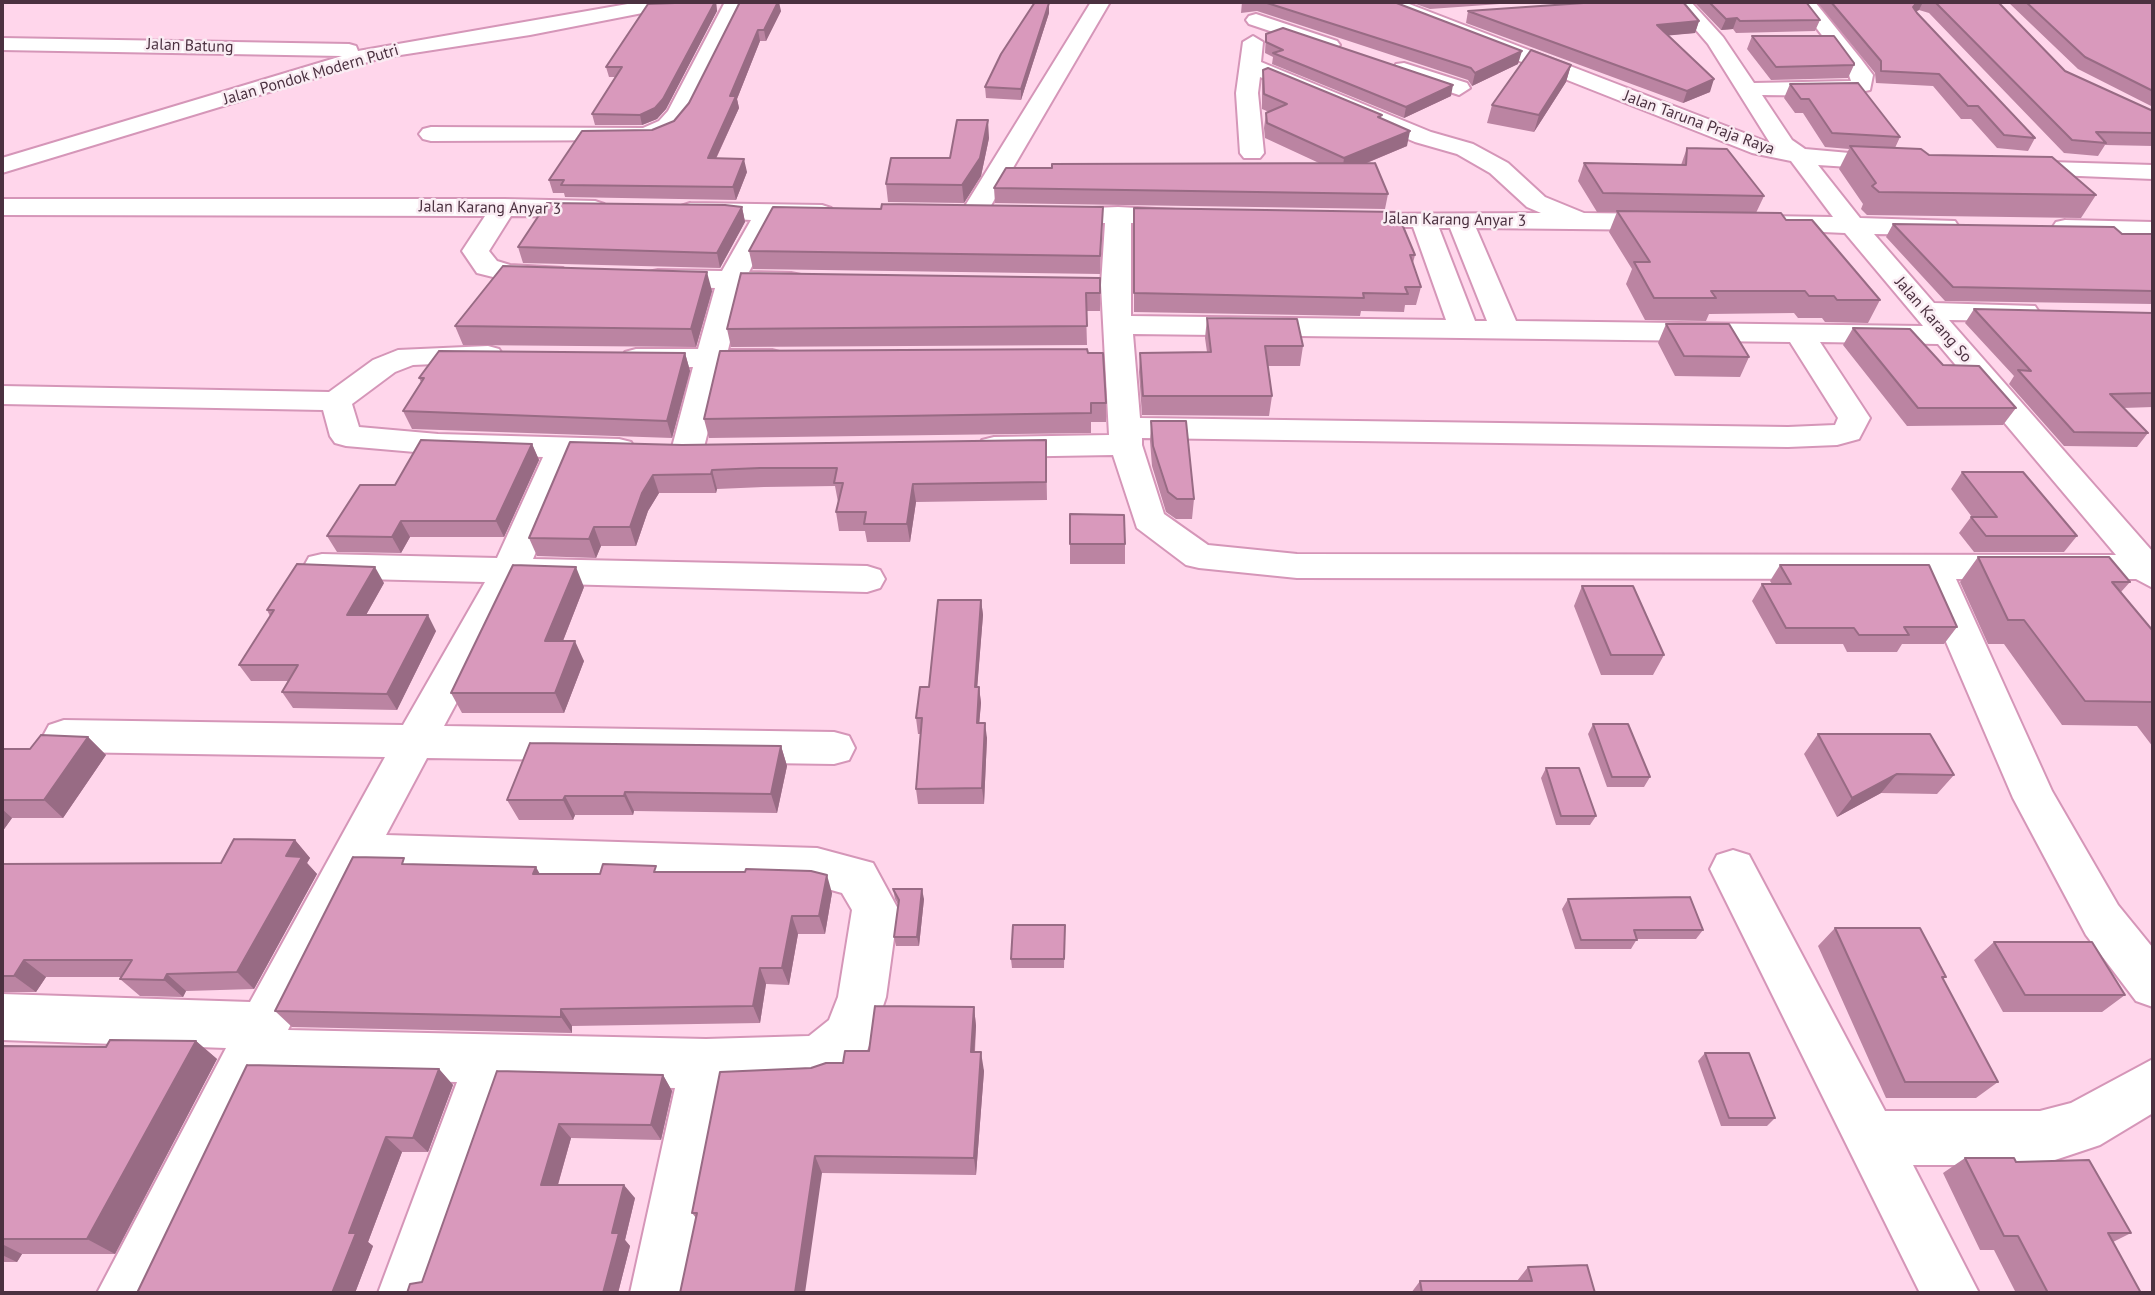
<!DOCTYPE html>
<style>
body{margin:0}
#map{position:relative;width:2155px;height:1295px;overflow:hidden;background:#ffd6eb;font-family:"PT Sans",sans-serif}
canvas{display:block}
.frame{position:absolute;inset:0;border:4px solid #4b3140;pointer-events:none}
</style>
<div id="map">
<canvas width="2155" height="1295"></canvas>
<div class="frame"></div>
</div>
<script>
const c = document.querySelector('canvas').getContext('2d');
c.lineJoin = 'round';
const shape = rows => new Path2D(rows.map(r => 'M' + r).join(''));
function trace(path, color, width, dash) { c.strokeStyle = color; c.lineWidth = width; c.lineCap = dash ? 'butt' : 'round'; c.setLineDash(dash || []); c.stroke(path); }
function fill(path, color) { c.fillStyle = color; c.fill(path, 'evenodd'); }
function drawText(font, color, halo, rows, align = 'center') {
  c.font = font + ' "PT Sans",sans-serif'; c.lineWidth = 5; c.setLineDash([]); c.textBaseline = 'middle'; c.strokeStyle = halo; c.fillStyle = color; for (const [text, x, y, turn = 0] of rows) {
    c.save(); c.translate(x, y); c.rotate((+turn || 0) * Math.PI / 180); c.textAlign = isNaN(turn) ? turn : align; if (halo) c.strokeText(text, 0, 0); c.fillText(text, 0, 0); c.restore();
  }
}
const minor = shape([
 [639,2,678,2,668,8,530,35,381,58,2,173,2,158,342,56,2,50,2,38,349,44,356,46,358,51,639,2],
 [725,2,744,2,689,114,675,131,655,140,431,141,423,139,419,134,423,129,431,127,643,128,659,121,668,111,725,2],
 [1091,2,1110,2,986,214,982,219,973,222,964,219,960,214,1091,2],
 [1377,2,1404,2,1770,143,1708,44,1672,2,1691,2,1723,37,1754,83,1851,81,1846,66,1796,2,1815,2,1861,59,1873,75,1870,90,1841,96,1762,95,1792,140,1805,149,1905,158,1908,163,1905,168,1896,170,1818,165,1860,218,1955,221,1959,227,1955,233,1946,235,1874,234,1934,303,2035,306,2039,312,2035,318,2025,321,1949,320,2153,552,2153,588,2136,579,1956,579,2052,791,2118,905,2153,948,2153,1007,2136,1001,2086,935,2013,798,1919,579,1297,578,1199,568,1186,565,1137,528,1113,455,994,457,982,454,978,447,982,440,994,437,1109,435,1101,285,1105,223,1050,223,1041,220,1037,215,1041,210,1118,207,1195,211,1199,216,1195,221,1186,224,1131,223,1131,316,1446,320,1413,227,1348,227,1339,224,1335,219,1339,214,1541,213,1527,207,1490,173,1457,154,1415,142,1260,77,1258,93,1264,153,1260,158,1244,158,1240,153,1236,93,1243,42,1253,36,1263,42,1261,62,1431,132,1473,144,1508,163,1545,197,1584,213,1666,214,1675,217,1679,222,1675,227,1666,230,1476,228,1516,321,1923,326,1845,233,1755,229,1751,224,1755,219,1764,216,1833,217,1791,161,1752,153,1380,6,1377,2],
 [1439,228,1450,228,1487,321,1475,321,1439,228],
 [1133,334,1790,342,1838,418,1835,425,1788,427,1140,418,1133,334],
 [1820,342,1938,344,2116,555,1297,554,1208,545,1164,514,1142,445,1142,438,1788,447,1837,445,1859,439,1870,418,1820,342],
 [1256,14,1337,41,1340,45,1330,51,1249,24,1246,20,1249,16,1256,14],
 [1404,63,1467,83,1470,88,1459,95,1396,74,1393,69,1396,64,1404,63],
 [2015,161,2153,165,2153,179,2006,173,2003,168,2006,163,2015,161],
 [2,199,504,199,595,201,604,204,608,209,604,214,595,217,511,216,489,251,497,261,510,265,563,268,567,274,563,280,553,282,509,281,477,273,462,251,485,216,2,215,2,199],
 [690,203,822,205,831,208,835,213,831,218,822,221,776,220,749,272,791,273,801,275,805,281,801,287,791,289,743,288,728,350,772,350,783,353,787,359,783,365,772,368,724,368,703,451,699,458,687,461,675,458,671,451,693,367,636,367,625,364,621,358,625,352,636,349,698,349,715,288,658,286,648,284,644,278,648,272,658,270,722,271,751,220,681,216,677,211,681,206,690,203],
 [2065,220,2153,222,2153,238,2056,234,2052,228,2056,222,2065,220],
 [488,346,499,349,503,355,499,361,413,365,395,372,352,404,359,427,438,434,619,439,631,442,635,449,631,456,619,459,575,458,533,559,867,566,880,570,885,579,880,588,867,592,521,583,444,726,834,732,849,736,855,748,849,760,834,764,427,758,386,835,817,848,873,863,898,909,886,997,873,1036,866,1053,836,1077,818,1084,727,1088,688,1293,630,1293,675,1088,508,1084,436,1293,378,1293,457,1082,264,1078,156,1293,97,1293,226,1048,2,1040,2,994,250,1002,385,757,64,752,49,747,43,736,49,725,64,720,403,725,485,582,322,578,309,575,304,566,309,557,322,554,497,558,543,457,438,454,346,446,335,443,330,436,323,410,2,404,2,386,329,392,373,360,398,350,488,346],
 [366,872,817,886,842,893,852,910,838,997,829,1020,809,1036,706,1039,288,1030,366,872],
 [1733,850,1749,855,1885,1111,2040,1111,2071,1103,2153,1059,2153,1113,2100,1145,2040,1165,1913,1165,1979,1293,1920,1293,1710,869,1717,855,1733,850]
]);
const wall = shape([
 [716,2,717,11,666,109,657,119,642,125,595,125,592,114,615,77,609,77,606,67],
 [740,2,781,11,766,41,760,41,737,99,739,108,716,159,747,172,736,200,565,197,564,193,553,193,549,180,674,121,689,103],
 [1242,2,1394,2,1518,64,1472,86,1468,80,1257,11,1241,13],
 [1410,2,1528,2,1430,9],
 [1694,2,1806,2,1820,20,1815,31,1736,33,1733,29,1721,30],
 [1817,2,1998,2,2065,71,2153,111,2153,146,2105,145,2098,156,2064,153,1929,13,1919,10,1916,12,2035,138,2028,151,1997,148,1971,119,1961,119,1933,86,1876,83,1875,73],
 [2008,2,2153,2,2153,107,2078,69],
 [1049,3,1049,13,1021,100,986,98,985,87],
 [1468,11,1699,21,1695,33,1668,35,1710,92,1683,103,1466,23],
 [1266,34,1451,96,1404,118,1272,64,1273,57,1265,53],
 [1752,36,1854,65,1848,78,1771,80,1747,49],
 [1571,65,1566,82,1534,132,1487,123,1492,105],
 [1263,70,1381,118,1407,146,1367,163,1388,194,1385,209,995,203,994,188,1319,163,1265,138,1264,128,1266,113,1269,112,1262,109,1262,84],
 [1790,84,1900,137,1895,148,2096,195,2081,218,1867,215,1861,209,1863,204,1839,169,1849,149,1825,147,1803,113,1795,113,1784,98],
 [989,138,981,176,964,203,888,202,886,184,950,158],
 [1687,148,1764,196,1756,213,1786,220,1880,300,1868,323,1825,322,1822,318,1798,318,1794,313,1709,314,1706,321,1645,320,1626,284,1632,269,1609,232,1617,212,1597,212,1578,181,1584,163,1681,165],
 [742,207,745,222,720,268,523,263,518,247],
 [1134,208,1415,255,1413,263,1421,287,1416,305,1405,305,1404,312,1361,311,1360,316,1134,312],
 [1893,224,2122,234,2153,234,2153,304,1945,301,1886,237],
 [1102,226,1100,274,753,269,749,251],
 [741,273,1100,293,1100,311,1086,311,1087,345,731,347,727,329],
 [712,291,696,347,463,345,455,326],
 [1974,309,2153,313,2153,407,2123,408,2148,433,2137,447,2064,446,2009,384,2014,376,1965,323],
 [1207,318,1303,346,1300,366,1268,366,1272,396,1269,416,1142,415,1139,372,1140,353,1207,352,1205,338],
 [1666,324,1749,357,1740,377,1675,376,1658,343],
 [1853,328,1943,365,2016,408,2003,425,1907,426,1843,345],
 [685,353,690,371,672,438,412,429,403,411,421,382,419,378],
 [1088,353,1106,403,1106,422,1091,422,1091,433,709,438,704,419],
 [1151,421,1194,499,1192,519,1176,519,1166,512,1152,466,1150,441],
 [1046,440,1047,500,916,502,910,542,867,542,865,531,839,531,836,512,838,502,835,486,764,487,717,489,716,493,659,493,648,511,636,546,601,546,596,558,537,556,529,538,682,445],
 [532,444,539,460,504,537,410,537,401,553,337,552,327,536,395,485],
 [1962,472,2077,536,2064,552,1974,552,1959,533,1971,517,1972,517,1951,489],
 [1070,514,1125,544,1125,564,1070,564],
 [1978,557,2130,582,2121,592,2153,631,2153,747,2137,726,2062,725,2004,644,1988,644,1960,582],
 [1780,565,1957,627,1944,644,1902,644,1897,652,1847,652,1843,644,1776,644,1752,601,1762,584,1772,584,1770,581],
 [384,583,366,615,436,631,397,710,293,708,282,692,288,681,251,681,239,665,270,616,267,610],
 [1582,586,1664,655,1653,675,1601,675,1574,606],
 [584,587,563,641,584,661,564,713,462,713,451,693],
 [981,600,983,615,977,687,979,687,981,703,979,723,987,738,984,804,918,804,916,789,921,734,918,734,916,718,929,687],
 [1593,724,1650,777,1644,787,1607,787,1588,734],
 [1818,734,1954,775,1937,794,1881,793,1837,817,1804,754],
 [88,737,106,755,63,818,12,818,2,832,2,749,30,749],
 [781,746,787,766,777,813,634,811,633,815,575,815,573,820,519,820,507,800],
 [1546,768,1596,816,1590,825,1556,825,1541,778],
 [295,840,310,858,307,863,317,874,254,989,186,991,183,997,140,996,120,979,122,977,46,977,36,992,2,992,2,864,221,863],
 [409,864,540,874,600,874,659,872,832,893,825,934,798,934,789,985,766,984,760,1023,572,1026,572,1033,292,1027,275,1011],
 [893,889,924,899,919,946,896,946,894,937,898,904,895,899],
 [1568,899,1703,930,1696,939,1637,939,1631,949,1575,949,1562,909],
 [1065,925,1064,968,1012,968,1011,959],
 [1835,928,1946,977,1943,979,1998,1082,1976,1098,1886,1098,1818,946],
 [1994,942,2125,995,2102,1012,2003,1012,1974,960],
 [974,1007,976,1026,975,1052,984,1071,976,1175,822,1173,696,1218,692,1213,811,1068,843,1063],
 [196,1041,217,1059,115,1254,22,1254,17,1262,2,1262,2,1046,106,1047],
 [1705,1053,1775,1118,1767,1126,1721,1126,1698,1061],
 [439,1069,453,1085,428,1152,402,1152,368,1242,373,1246,355,1293,137,1293],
 [497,1071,663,1075,672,1091,661,1140,571,1138,558,1185,635,1198,625,1240,630,1246,618,1293,407,1293,422,1282],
 [1965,1158,2016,1162,2131,1233,2113,1242,2141,1293,2016,1293,1994,1250,1980,1250,1943,1173],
 [1528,1267,1595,1293,1411,1293,1420,1281,1517,1281]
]);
const shadedWall = shape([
 [716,2,717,11,666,109,657,119,642,125,640,115],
 [778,2,779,2,781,11,766,41,764,30],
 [1916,2,1923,2,1919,10,1911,13,1907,19],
 [1049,3,1049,13,1021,100,1021,89],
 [1737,18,1733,29,1721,30,1726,19],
 [1699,21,1695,33,1653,37,1657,25],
 [758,30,760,41,737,99,739,108,710,171,708,158,730,96],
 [1522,51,1518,64,1472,86,1475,73],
 [1571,65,1566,82,1534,132,1539,115],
 [1714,79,1710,92,1683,103,1687,91],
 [1453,85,1451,96,1404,118,1406,107],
 [988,120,989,138,981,176,964,203,962,185],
 [1410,131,1407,146,1342,173,1344,158],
 [744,159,747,172,736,200,733,187],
 [742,207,745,222,720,268,717,253],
 [707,272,712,291,696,347,691,329],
 [685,353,690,371,672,438,667,421],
 [532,444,539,460,504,537,496,521],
 [712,470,717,489,716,493,711,474],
 [653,475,659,493,648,511,636,546,630,527,642,493],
 [913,484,916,502,910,542,907,524],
 [401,521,410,537,401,553,392,537],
 [594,527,601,546,596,558,589,539],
 [375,567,384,583,357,631,347,615],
 [576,567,584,587,555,661,545,641],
 [981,600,983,615,976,703,975,687],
 [428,615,436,631,397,710,387,694],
 [575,641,584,661,564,713,555,693],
 [979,687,981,703,978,738,977,723],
 [985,723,987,738,984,804,982,788],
 [88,737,106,755,63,818,44,800],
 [781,746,787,766,777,813,771,794],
 [1897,774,1881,793,1837,817,1852,798],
 [625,792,634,811,633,815,624,796],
 [565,796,575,815,573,820,563,800],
 [2,809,12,818,2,832],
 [295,840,310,858,307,863,317,874,254,989,237,972,286,856],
 [536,867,546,885,533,874],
 [827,875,832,893,825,934,819,916],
 [922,889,924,899,919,946,917,937],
 [792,916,798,934,789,985,782,968],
 [24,960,46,977,36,992,14,976],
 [760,968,766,984,760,1023,753,1006],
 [167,974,186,991,183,997,164,980],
 [974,1007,976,1026,973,1071,971,1052],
 [561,1009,572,1026,572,1033,561,1017],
 [196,1041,217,1059,115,1254,87,1239],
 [981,1052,984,1071,976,1175,974,1158],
 [439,1069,453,1085,428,1152,413,1138],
 [663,1075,672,1091,661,1140,651,1125],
 [559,1124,571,1138,554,1198,541,1185],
 [386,1137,402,1152,368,1242,373,1246,355,1293,332,1293,349,1233],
 [815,1156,822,1173,805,1293,795,1293],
 [624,1185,635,1198,625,1240,630,1246,618,1293,603,1293,612,1233],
 [2,1244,22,1254,17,1262,2,1255]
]);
const building = shape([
 [702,2,715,2,663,99,655,108,640,115,592,114,622,67,606,67,648,4,702,2],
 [740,2,778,2,764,30,758,30,730,96,736,96,708,158,744,159,733,187,561,185,564,180,549,180,582,131,652,130,674,121,689,103,740,2],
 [1035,2,1047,2,1049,3,1021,89,985,87,1001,54,1035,2],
 [1264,2,1394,2,1522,51,1475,73,1471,68,1264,2],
 [1598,2,1683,2,1699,21,1657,25,1714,79,1687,91,1468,11,1598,2],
 [1709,2,1806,2,1820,20,1740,21,1737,18,1726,19,1709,2],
 [1831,2,1917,2,1913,7,1917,13,2035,138,2004,135,1978,106,1968,106,1939,74,1881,71,1881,61,1831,2],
 [1935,2,1998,2,2065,71,2153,111,2153,133,2096,132,2106,143,2072,140,1935,2],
 [2026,2,2153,2,2153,91,2085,57,2026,2],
 [1283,28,1453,85,1406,107,1273,53,1283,50,1266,42,1266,34,1283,28],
 [1752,36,1834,36,1854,63,1854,65,1776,67,1752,36],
 [1531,50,1571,65,1539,115,1492,105,1531,50],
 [1268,68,1382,115,1378,117,1410,131,1344,158,1267,123,1266,113,1287,104,1264,94,1263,70,1268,68],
 [1858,83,1900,137,1832,133,1809,99,1801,99,1790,84,1858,83],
 [957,120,988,120,980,158,962,185,886,184,891,158,950,158,957,120],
 [1850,146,1921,149,1929,155,2052,157,2096,195,1879,192,1872,186,1876,183,1850,146],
 [1687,148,1727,149,1764,196,1603,193,1584,163,1686,165,1687,148],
 [1375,163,1388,194,994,188,1006,168,1052,168,1052,164,1375,163],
 [547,203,725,205,742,207,717,253,518,247,547,203],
 [882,204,1103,207,1100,256,749,251,773,207,881,209,882,204],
 [1134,208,1397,212,1415,255,1410,255,1421,287,1405,287,1408,294,1363,293,1364,298,1134,293,1134,208],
 [1617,211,1781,213,1786,220,1812,220,1880,300,1837,300,1834,296,1809,296,1805,291,1711,291,1716,298,1654,298,1634,262,1650,262,1617,211],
 [1893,224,2114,227,2122,234,2153,234,2153,291,1953,287,1893,224],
 [503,266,707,272,691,329,455,326,503,266],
 [741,273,1100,278,1100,293,1086,293,1087,326,727,329,741,273],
 [1974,309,2153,313,2153,393,2110,394,2148,433,2074,432,2018,370,2031,371,1974,309],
 [1207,318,1297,319,1303,346,1265,346,1272,396,1143,396,1140,353,1211,352,1207,318],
 [1666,324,1729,324,1749,357,1684,356,1666,324],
 [1853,328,1910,329,1943,365,1979,366,2016,408,1918,408,1853,328],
 [1087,349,1088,353,1103,353,1106,403,1091,403,1091,413,704,419,720,351,1087,349],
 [439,351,685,353,667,421,403,411,424,378,419,378,439,351],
 [1151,421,1186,421,1194,499,1177,499,1168,492,1153,446,1151,421],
 [421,440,532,444,496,521,401,521,392,537,327,536,360,485,395,485,421,440],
 [1046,440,1046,482,913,484,907,524,864,524,866,512,836,512,843,483,834,483,837,468,760,468,712,470,711,474,653,475,642,493,630,527,594,527,589,539,529,538,570,442,682,445,1046,440],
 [1962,472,2023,472,2077,536,1986,536,1971,517,1997,517,1962,472],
 [1070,514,1124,515,1125,544,1070,544,1070,514],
 [1978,557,2109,557,2130,582,2112,582,2153,631,2153,702,2085,701,2024,620,2008,620,1978,557],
 [297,564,375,567,347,615,428,615,387,694,282,692,298,665,239,665,274,610,267,610,297,564],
 [513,565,576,567,545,641,575,641,555,693,451,693,513,565],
 [1780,565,1929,565,1957,627,1904,627,1909,635,1859,635,1854,628,1786,628,1762,584,1791,584,1780,565],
 [1582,586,1633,586,1664,655,1611,655,1582,586],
 [938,600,981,600,975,687,979,687,977,723,985,723,982,788,916,789,922,718,916,718,920,687,929,687,938,600],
 [1593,724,1628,724,1650,777,1612,777,1593,724],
 [1818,734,1930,734,1954,775,1897,774,1852,798,1818,734],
 [41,735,88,737,44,800,2,800,2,749,30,749,41,735],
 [530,743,781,746,771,794,625,792,624,796,565,796,563,800,507,800,530,743],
 [1546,768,1579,768,1596,816,1561,816,1546,768],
 [234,839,295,840,286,856,302,857,237,972,167,974,164,980,120,979,132,960,24,960,14,976,2,976,2,864,221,863,234,839],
 [353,857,404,858,402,864,536,867,533,874,600,874,603,864,656,866,654,872,745,872,746,869,811,871,827,875,819,916,792,916,782,968,760,968,753,1006,561,1009,561,1017,275,1011,353,857],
 [893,889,922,889,917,937,894,937,899,900,893,889],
 [1690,897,1703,930,1634,930,1637,940,1581,940,1568,899,1690,897],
 [1013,925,1065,925,1064,959,1011,959,1013,925],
 [1835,928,1920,928,1946,977,1942,977,1998,1082,1905,1082,1835,928],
 [1994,942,2092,942,2125,995,2025,995,1994,942],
 [875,1006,974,1007,971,1052,981,1052,974,1158,815,1156,795,1293,680,1293,697,1213,692,1213,720,1072,811,1068,826,1063,843,1063,845,1051,869,1051,875,1006],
 [110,1040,196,1041,87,1239,2,1239,2,1046,106,1047,110,1040],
 [1705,1053,1749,1053,1775,1118,1729,1118,1705,1053],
 [247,1065,439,1069,413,1138,386,1137,349,1233,356,1233,332,1293,137,1293,247,1065],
 [497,1071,663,1075,651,1125,559,1124,541,1185,624,1185,612,1233,619,1233,603,1293,407,1293,410,1284,422,1282,497,1071],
 [1965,1158,2014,1158,2016,1162,2089,1160,2131,1233,2108,1233,2141,1293,2048,1293,2018,1236,2004,1236,1965,1158],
 [1587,1265,1595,1293,1422,1293,1420,1281,1532,1281,1528,1267,1587,1265]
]);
const farStreetnames = [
 ["Jalan Batung",190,46,2],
 ["Jalan Pondok Modern Putri",311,75,-16],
 ["Jalan Taruna Praja Raya",1699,123,20],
 ["Jalan Karang Anyar 3",490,208,1],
 ["Jalan Karang Anyar 3",1455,220,1],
 ["Jalan Karang So",1933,320,49]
];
trace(minor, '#d596b8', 4);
fill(minor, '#fff');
fill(wall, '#bb84a2');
fill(shadedWall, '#986b84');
fill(building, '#d999bc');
trace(building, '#986b84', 2);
drawText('16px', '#4b3140', '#faecf3', farStreetnames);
</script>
